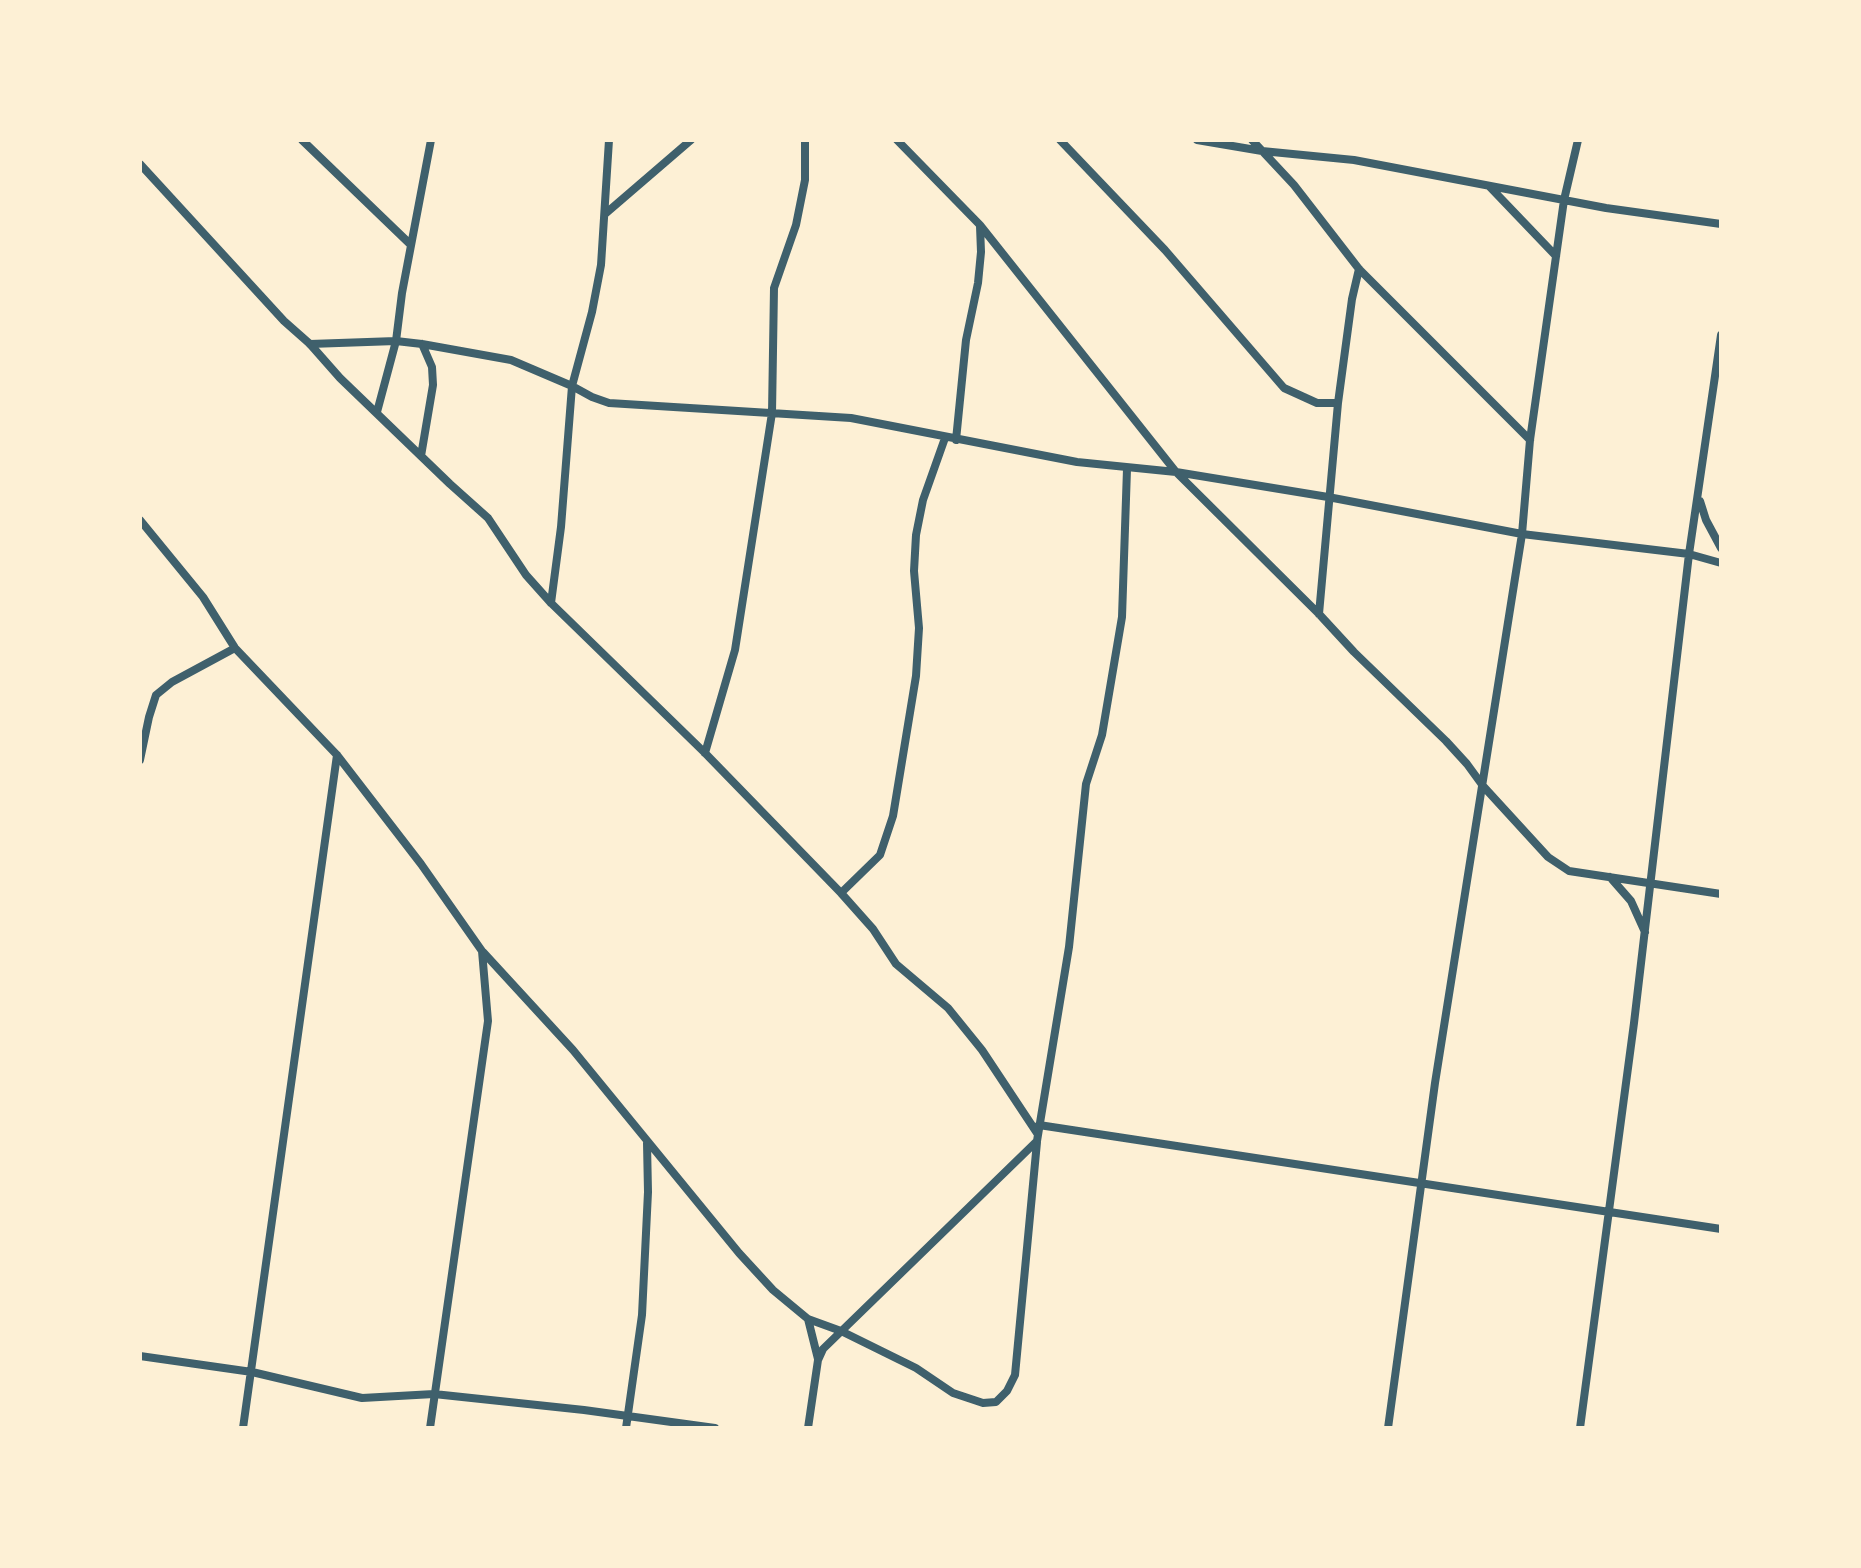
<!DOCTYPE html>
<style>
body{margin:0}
#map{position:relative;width:1861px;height:1568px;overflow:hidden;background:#fdf0d5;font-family:"Noto Sans",sans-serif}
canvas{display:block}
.frame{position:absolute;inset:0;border:142px solid #fdf0d5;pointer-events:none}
</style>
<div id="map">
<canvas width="1861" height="1568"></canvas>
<div class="frame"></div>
</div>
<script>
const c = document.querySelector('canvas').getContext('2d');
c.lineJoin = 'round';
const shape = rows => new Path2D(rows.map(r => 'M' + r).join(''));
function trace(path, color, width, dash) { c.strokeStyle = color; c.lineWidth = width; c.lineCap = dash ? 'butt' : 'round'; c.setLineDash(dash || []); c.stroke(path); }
const minor = shape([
 [302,140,410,244],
 [897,140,980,225,1176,472,1319,614,1354,652,1446,741,1467,764,1483,786,1548,857,1569,871,1721,894],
 [1060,140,1165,250,1284,388,1317,403,1338,403],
 [1197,140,1262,151,1354,160,1606,208,1721,224],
 [1252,140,1294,185,1359,269,1530,440],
 [140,164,284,321,310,344,340,378,450,484,488,518,526,575,551,603,705,753,841,893,873,929,896,964,948,1008,982,1050,1037,1133],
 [1489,186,1556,256],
 [605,214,691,140],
 [310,344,396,341,422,344,511,360,572,386,592,397,609,403,851,418,1077,462,1176,472,1328,497,1522,534,1689,554,1721,563],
 [377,412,396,341,402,293,431,140],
 [956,440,966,340,978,283,981,252,980,226],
 [421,456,433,385,432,367,422,344],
 [1700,501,1706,520,1721,548],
 [140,520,203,597,235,648,337,755,421,864,482,951,488,1021,430,1428],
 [551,603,561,527,572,386,592,312,601,265,609,140],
 [1319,614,1338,403,1352,299,1359,269],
 [705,753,735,650,772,413,774,288,796,225,805,180,805,140],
 [140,760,149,717,156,695,172,682,235,648],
 [1610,877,1631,901,1645,932],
 [841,893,880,855,893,816,916,676,919,628,914,571,916,535,923,500,945,438],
 [483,952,573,1050,739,1253,773,1290,808,1319,841,1331,916,1368,953,1393,983,1403,996,1402,1007,1391,1015,1375,1037,1142],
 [1039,1125,1721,1229],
 [808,1319,818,1359],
 [140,1356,252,1372,362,1398,434,1394,584,1410,715,1428],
 [243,1428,337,755],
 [626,1428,642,1315,648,1192,647,1143],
 [808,1428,818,1360,823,1349,1037,1141,1069,947,1086,784,1102,735,1122,617,1127,469],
 [1388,1428,1435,1083,1522,534,1530,440,1564,200,1578,140],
 [1580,1428,1634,1023,1689,554,1721,335]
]);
trace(minor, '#3f606c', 8);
</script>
